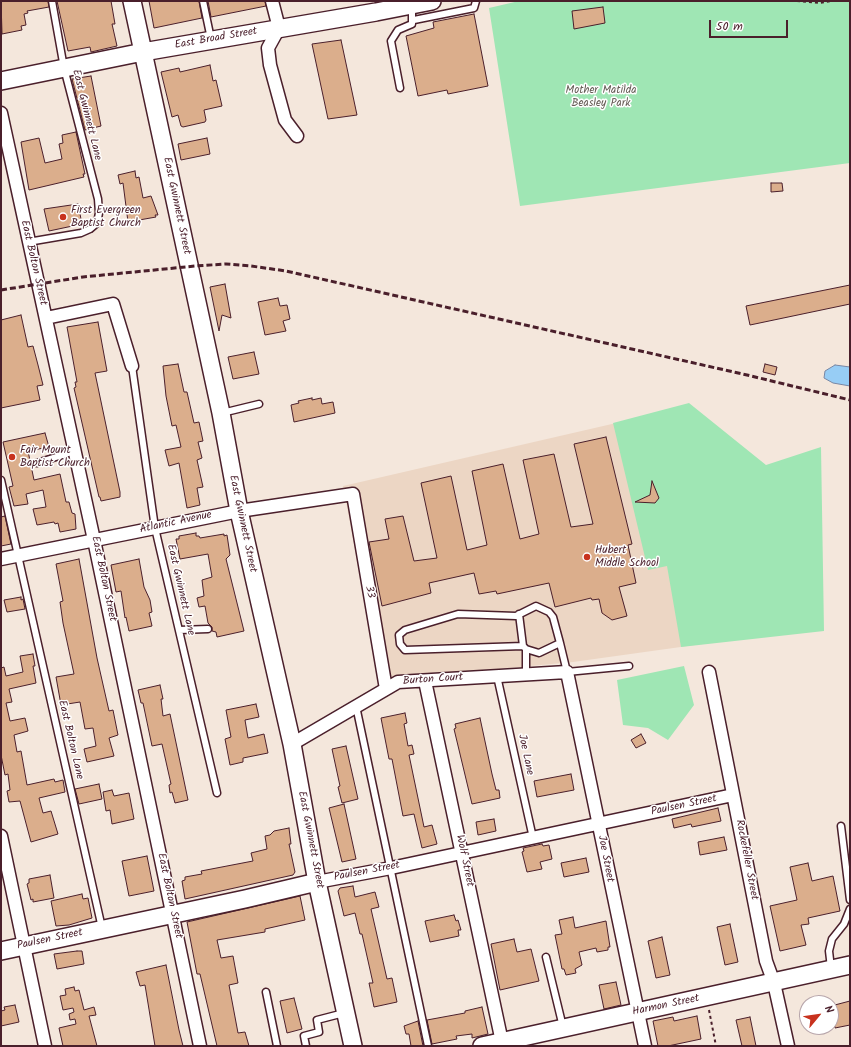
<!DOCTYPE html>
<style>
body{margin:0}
#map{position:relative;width:851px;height:1047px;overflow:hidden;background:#f4e7dc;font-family:Kalam,sans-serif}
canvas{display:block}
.frame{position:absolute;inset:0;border:2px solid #4a1f2b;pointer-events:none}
.north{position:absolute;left:799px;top:995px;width:40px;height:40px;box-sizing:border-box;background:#fff;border:1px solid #b7a5aa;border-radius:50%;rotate:61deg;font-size:11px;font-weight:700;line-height:16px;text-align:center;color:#4a1f2b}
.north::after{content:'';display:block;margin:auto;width:14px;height:18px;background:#c8321e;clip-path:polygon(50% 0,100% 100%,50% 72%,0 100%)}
.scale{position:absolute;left:709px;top:20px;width:79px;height:18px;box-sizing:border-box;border:2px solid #4a1f2b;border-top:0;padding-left:5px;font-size:12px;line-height:14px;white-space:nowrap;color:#4a1f2b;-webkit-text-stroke:3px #fff;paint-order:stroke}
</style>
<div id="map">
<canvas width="851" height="1047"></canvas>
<div class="frame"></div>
<div class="north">N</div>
<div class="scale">50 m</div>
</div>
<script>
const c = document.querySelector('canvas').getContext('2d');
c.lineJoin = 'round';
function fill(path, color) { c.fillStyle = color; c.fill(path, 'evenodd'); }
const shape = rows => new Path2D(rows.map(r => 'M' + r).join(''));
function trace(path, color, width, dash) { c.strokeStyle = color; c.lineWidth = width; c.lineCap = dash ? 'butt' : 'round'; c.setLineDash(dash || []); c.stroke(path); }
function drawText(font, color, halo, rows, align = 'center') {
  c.font = font + ' Kalam,sans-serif'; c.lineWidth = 3; c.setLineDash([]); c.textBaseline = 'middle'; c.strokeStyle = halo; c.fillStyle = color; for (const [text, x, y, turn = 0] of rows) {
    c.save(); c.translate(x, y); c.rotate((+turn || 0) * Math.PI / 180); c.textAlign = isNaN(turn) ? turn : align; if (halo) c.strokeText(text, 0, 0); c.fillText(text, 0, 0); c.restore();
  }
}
const built = shape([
 [690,406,817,628,573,662,380,680,343,486]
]);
const green = shape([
 [519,1,850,1,850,163,520,206,489,8],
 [689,403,766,465,821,447,824,631,681,647,667,566,648,570,613,423],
 [684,666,694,705,668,740,648,728,623,725,617,680]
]);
const water = shape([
 [835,365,850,367,850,386,833,383,824,378,825,371,835,365]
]);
const building = shape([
 [1,1,48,1,49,7,27,11,28,13,24,14,26,25,21,26,22,30,2,34,1,1],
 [57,1,111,1,115,24,112,24,117,46,91,52,90,47,68,51,57,1],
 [149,1,199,1,202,18,154,28,149,1],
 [208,1,265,1,266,6,211,17,208,1],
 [603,7,605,23,574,29,572,11,603,7],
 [474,14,488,86,448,94,447,90,418,96,406,36,434,28,433,22,474,14],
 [341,40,357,115,328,119,312,44,341,40],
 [210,65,213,81,216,80,222,106,204,110,206,120,205,122,183,127,181,126,178,115,172,117,161,72,179,68,180,72,210,65],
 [91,76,101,126,85,130,72,79,91,76],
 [76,132,85,174,83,174,84,177,29,190,21,142,39,138,45,163,62,159,59,144,63,143,62,135,76,132],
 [207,138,210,154,181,160,178,144,207,138],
 [135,171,136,178,139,177,143,198,151,196,158,215,155,215,156,217,128,222,123,183,120,184,118,175,135,171],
 [771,183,782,183,783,191,771,192,771,183],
 [78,204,82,224,49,231,44,209,78,204],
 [225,284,231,318,222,315,219,331,210,287,225,284],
 [850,285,850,304,750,325,746,306,850,285],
 [278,298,280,306,287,305,290,319,283,321,286,331,265,335,258,302,278,298],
 [21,315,28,347,33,346,38,365,43,385,37,386,40,400,1,408,1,320,21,315],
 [98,322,107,371,95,373,120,492,120,497,101,501,100,497,99,497,74,388,76,387,75,382,77,382,67,327,98,322],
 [254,352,259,374,233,379,228,357,254,352],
 [178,364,184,392,187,392,194,423,199,422,203,441,198,442,202,458,197,460,203,487,197,488,200,505,187,508,179,463,169,466,165,450,181,447,176,425,172,426,166,396,163,366,178,364],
 [765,364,777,367,775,375,763,372,765,364],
 [312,398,312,400,321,398,322,404,333,402,335,413,294,422,291,405,299,403,298,401,312,398],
 [45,433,49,447,28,451,34,480,60,474,66,502,69,502,72,513,75,514,76,529,60,532,58,523,55,524,54,522,37,525,33,509,46,507,43,490,26,494,28,504,14,506,9,487,13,486,3,442,45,433],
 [606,437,632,544,628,545,636,583,619,587,627,616,612,620,602,613,599,599,592,600,591,598,555,607,549,583,497,594,496,591,479,594,474,573,429,583,431,593,382,606,369,542,389,539,385,519,403,516,414,561,437,558,421,483,451,476,467,550,487,545,472,471,503,464,520,539,539,534,523,460,554,454,571,527,593,524,574,444,606,437],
 [652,481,659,498,655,503,635,502,650,495,652,481],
 [5,516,11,544,1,546,1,517,5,516],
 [196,533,196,536,199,536,200,538,224,534,224,536,227,535,230,555,226,559,244,631,217,637,216,632,212,631,212,627,208,623,205,606,199,607,197,598,204,596,202,580,212,577,208,554,180,559,176,539,179,539,179,536,196,533],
 [79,559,97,658,109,711,113,710,118,735,109,738,114,756,87,762,84,749,96,746,93,728,85,729,80,702,61,705,56,677,74,674,63,623,60,602,63,601,56,564,79,559],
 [139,559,144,587,150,600,152,612,149,613,152,626,129,631,126,617,125,618,121,591,116,592,111,565,139,559],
 [21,597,21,600,23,599,25,609,7,612,4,600,21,597],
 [33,654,35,666,33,666,36,683,9,689,12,702,6,703,10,721,25,718,28,731,14,735,17,752,21,751,27,785,54,779,55,782,63,780,65,792,39,798,43,813,51,811,58,834,31,842,20,801,9,802,7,791,10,790,8,774,5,775,1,755,1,668,4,667,6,676,23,672,20,656,33,654],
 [160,685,163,699,161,699,163,716,170,714,188,800,175,803,172,792,170,793,169,785,171,784,162,744,152,746,143,703,141,703,138,690,160,685],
 [256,704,259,717,245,720,248,738,264,734,268,753,243,758,243,762,230,765,225,739,231,737,226,710,256,704],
 [405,713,407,723,404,724,408,746,412,745,414,754,409,755,424,827,432,825,437,844,422,848,414,814,403,816,392,759,389,759,381,718,405,713],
 [480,718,492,774,496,790,499,790,500,798,472,804,454,729,456,728,455,724,480,718],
 [641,734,646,743,636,748,631,740,641,734],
 [346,746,358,799,342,803,338,787,340,786,332,749,346,746],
 [571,774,574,790,537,797,534,781,571,774],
 [99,784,102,799,79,804,75,789,99,784],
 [112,790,114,796,129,793,134,819,112,824,110,810,106,811,103,792,112,790],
 [344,804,356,859,342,862,329,808,344,804],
 [718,808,721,821,692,827,691,824,674,828,672,819,718,808],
 [494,819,496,831,478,835,476,822,494,819],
 [289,828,291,844,289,844,295,872,293,875,185,899,182,881,185,880,185,877,202,874,201,871,253,861,251,853,267,849,265,836,270,835,274,831,289,828],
 [724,837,727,850,700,855,698,842,724,837],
 [542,844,543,846,549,845,552,859,540,862,542,869,527,872,522,852,524,851,523,848,542,844],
 [147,856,154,891,129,896,122,861,147,856],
 [586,858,589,872,564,877,561,863,586,858],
 [808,863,812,881,833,876,840,911,808,918,809,924,801,925,806,945,780,951,770,906,797,900,790,867,808,863],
 [50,875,54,898,33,902,33,899,31,900,27,884,29,883,29,879,50,875],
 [353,886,355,897,375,892,379,907,371,909,387,979,392,978,397,1002,374,1007,369,983,373,983,362,934,360,934,355,913,344,916,338,891,340,888,353,886],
 [82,894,83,899,88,898,92,918,69,925,56,926,51,901,82,894],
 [300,896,305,920,265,929,265,932,217,940,221,958,233,956,238,983,229,985,238,1033,245,1032,249,1046,217,1046,200,974,197,974,187,922,300,896],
 [454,915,456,921,458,920,461,930,458,930,459,936,430,942,425,921,454,915],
 [573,917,575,928,606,921,610,947,608,947,608,950,597,952,596,948,579,952,582,965,575,969,576,973,566,975,564,969,562,969,555,935,562,934,559,920,573,917],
 [730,924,738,962,725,965,717,927,730,924],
 [662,937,670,975,656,978,648,941,662,937],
 [514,939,517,952,531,949,539,981,500,990,491,944,514,939],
 [77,951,82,951,84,964,57,969,54,954,77,951],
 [166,965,179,1030,183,1046,155,1046,145,985,140,986,136,972,166,965],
 [616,982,621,1005,604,1009,599,985,616,982],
 [74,987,75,991,79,990,84,1010,94,1007,96,1015,89,1016,97,1046,63,1046,59,1028,76,1024,75,1019,70,1020,69,1014,74,1012,73,1008,63,1010,60,996,66,995,65,989,74,987],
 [294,998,302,1029,287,1033,280,1001,294,998],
 [850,1001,850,1025,835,1028,831,1006,850,1001],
 [15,1005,19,1022,1,1026,1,1011,5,1010,4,1007,15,1005],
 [482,1007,488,1034,472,1038,472,1034,456,1036,457,1039,432,1044,427,1020,465,1013,465,1011,482,1007],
 [697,1016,701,1039,668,1046,658,1046,653,1021,673,1017,674,1021,697,1016],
 [750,1017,756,1046,742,1046,736,1020,750,1017],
 [418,1021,423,1046,411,1046,409,1034,406,1034,404,1026,418,1021]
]);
const path = shape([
 [797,1,820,3,832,1],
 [709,1010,716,1046]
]);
const lane = shape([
 [203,1,211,39],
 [414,20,474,8,476,1],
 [400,88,391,41,398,30,412,24,412,7],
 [28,242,81,233,90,229,97,223,99,213,98,199,64,68,52,1],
 [132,366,155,528,217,793],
 [222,413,259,404],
 [37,463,75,451],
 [1,480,102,928],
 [519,614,523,646],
 [179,630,208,629],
 [560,643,539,653,526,649,523,646,405,650,400,644,399,635,405,630,458,614,516,616,536,606,549,612,553,617,560,643,567,672,629,666],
 [526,649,526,675],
 [497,676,533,838],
 [356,706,428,1046],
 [841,826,850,900],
 [546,957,563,1027],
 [831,968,829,951,832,939,844,924,850,909],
 [266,992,277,1046],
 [306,1046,304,1036,319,1032,317,1020,344,1013]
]);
const street = shape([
 [272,1,279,28,268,48,270,65,285,120,297,136],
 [1,113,94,540,200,1046],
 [46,318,113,304,132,366],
 [1,559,239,511,353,494,386,689],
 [709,672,766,961,774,983,788,1046],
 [425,681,502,1042],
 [292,744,398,682,567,672,645,1046],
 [1,836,45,1046],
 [317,882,391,868,733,795]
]);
const secondary = shape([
 [132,1,221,413,239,511,292,744,317,882,353,1046],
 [1,81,143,52,376,12,432,1],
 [1,951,245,899,317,882],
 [482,1046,850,965]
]);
const rail = shape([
 [1,290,83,277,195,266,226,264,251,266,286,271,747,375,850,400]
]);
const markers = [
 [63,217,4,"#c8321e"],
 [12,457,4,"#c8321e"],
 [587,557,4,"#c8321e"]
];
const streetNames = [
 ["East Broad Street",216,39,-10],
 ["East Gwinnett Lane",86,115,76],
 ["East Gwinnett Street",176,206,78],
 ["East Bolton Street",33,263,77],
 ["Atlantic Avenue",176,523,-12],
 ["East Gwinnett Street",242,524,78],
 ["East Bolton Street",103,579,78],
 ["East Gwinnett Lane",180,590,77],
 ["33",369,592,80],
 ["Burton Court",433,680,-4],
 ["East Bolton Lane",70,740,77],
 ["Joe Lane",525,755,78],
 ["Paulsen Street",684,806,-12],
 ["East Gwinnett Street",310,840,79],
 ["Joe Street",605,859,79],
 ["Rockefeller Street",746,860,79],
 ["Wolf Street",464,861,78],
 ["Paulsen Street",367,872,-11],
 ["East Bolton Street",169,896,78],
 ["Paulsen Street",50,940,-12],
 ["Harmon Street",666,1006,-12]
];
const parkNames = [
 ["Mother Matilda",601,91],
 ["Beasley Park",601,104]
];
const poiNames = [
 ["First Evergreen",71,211],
 ["Baptist Church",71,224],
 ["Fair Mount",20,451],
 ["Baptist Church",20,464],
 ["Hubert",595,551],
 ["Middle School",595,564]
];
fill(built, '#ecd6c4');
fill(green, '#9fe6b4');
fill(water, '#97cdf5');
trace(water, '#7887a4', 1);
fill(building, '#dbae8c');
trace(building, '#4a1f2b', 1);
trace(lane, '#4a1f2b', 9);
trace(street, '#4a1f2b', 15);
trace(secondary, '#4a1f2b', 20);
trace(path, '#4a1f2b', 2, [3, 3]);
trace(lane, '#fff', 6);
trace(street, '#fff', 12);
trace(secondary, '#fff', 17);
trace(rail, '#4a1f2b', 3, [6, 3]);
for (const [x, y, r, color] of markers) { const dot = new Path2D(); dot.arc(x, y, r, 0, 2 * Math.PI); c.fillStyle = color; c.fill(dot); trace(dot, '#fff', 1.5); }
drawText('11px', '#4a1f2b', '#fff', streetNames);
drawText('11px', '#645b54', '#fff', parkNames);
drawText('11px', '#4a1f2b', '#fff', poiNames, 'left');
</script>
